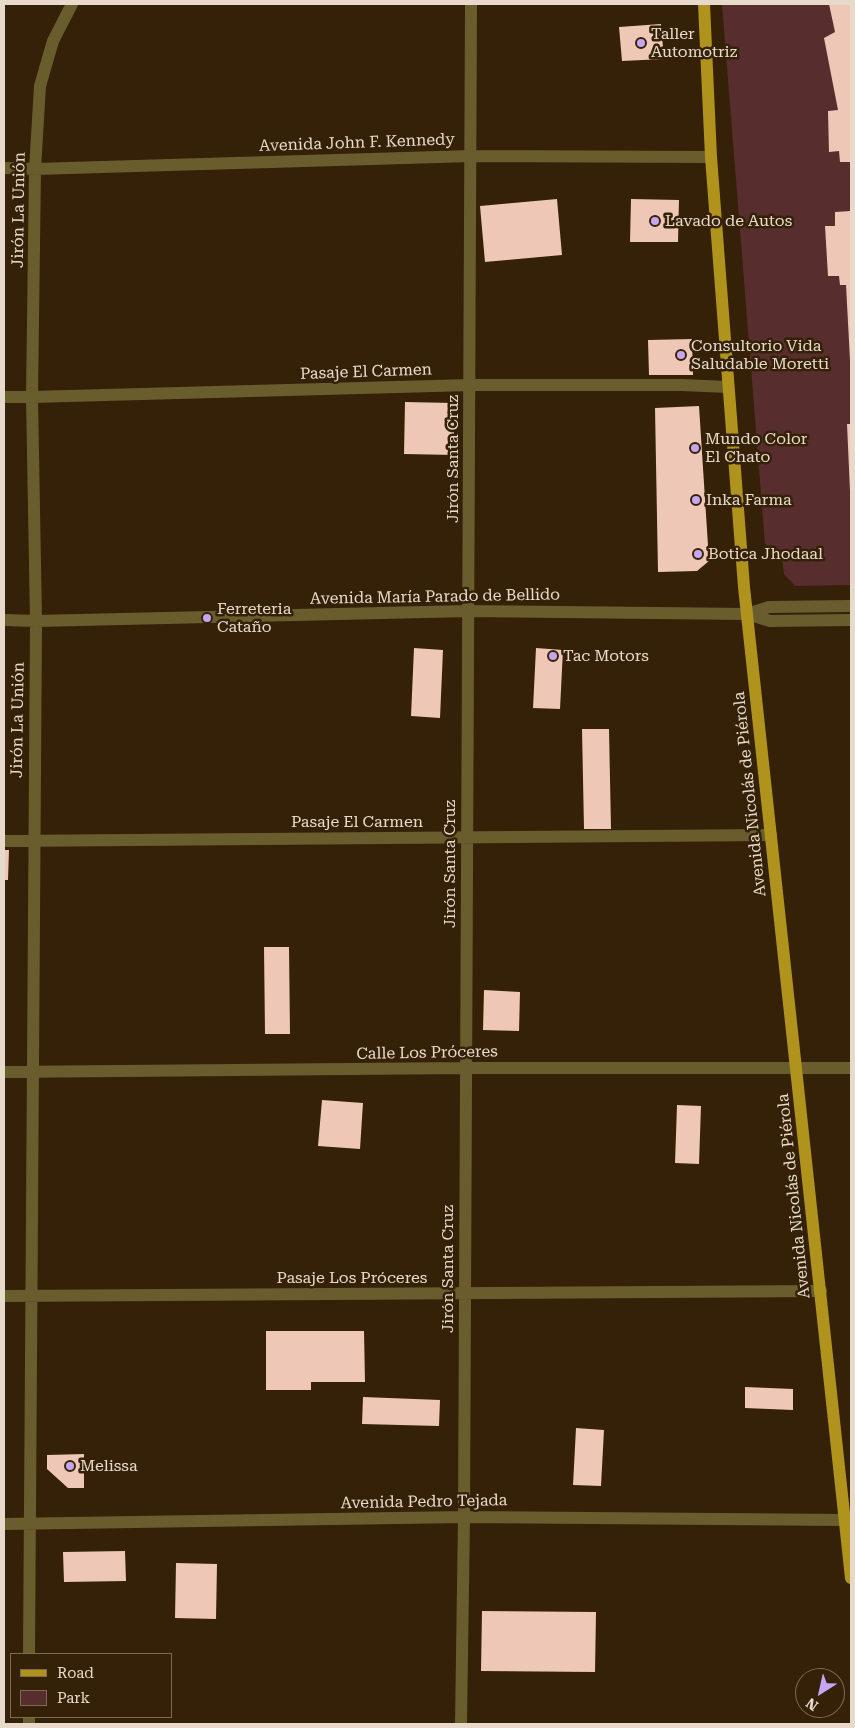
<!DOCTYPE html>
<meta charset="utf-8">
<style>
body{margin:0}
#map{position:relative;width:855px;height:1728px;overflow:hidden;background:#352107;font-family:"Roboto Serif",serif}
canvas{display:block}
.frame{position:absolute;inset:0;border:5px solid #e7dacb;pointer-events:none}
.legend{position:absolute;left:10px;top:1653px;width:162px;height:65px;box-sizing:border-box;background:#352107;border:1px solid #7c6b55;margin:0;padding:6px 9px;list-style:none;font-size:15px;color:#e7dacb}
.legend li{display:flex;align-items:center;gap:10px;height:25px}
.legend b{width:25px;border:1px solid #7c6b55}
.north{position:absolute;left:795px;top:1668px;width:50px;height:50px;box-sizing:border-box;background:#352107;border:1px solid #7c6b55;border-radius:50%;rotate:215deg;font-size:14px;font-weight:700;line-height:20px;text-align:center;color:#e7dacb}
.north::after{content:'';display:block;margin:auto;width:18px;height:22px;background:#c6a6f0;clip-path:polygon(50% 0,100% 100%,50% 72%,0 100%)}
</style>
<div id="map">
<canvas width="855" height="1728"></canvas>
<div class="frame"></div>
<ul class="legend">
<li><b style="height:6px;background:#af931c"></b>Road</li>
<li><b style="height:14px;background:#572d2d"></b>Park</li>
</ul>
<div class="north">N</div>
</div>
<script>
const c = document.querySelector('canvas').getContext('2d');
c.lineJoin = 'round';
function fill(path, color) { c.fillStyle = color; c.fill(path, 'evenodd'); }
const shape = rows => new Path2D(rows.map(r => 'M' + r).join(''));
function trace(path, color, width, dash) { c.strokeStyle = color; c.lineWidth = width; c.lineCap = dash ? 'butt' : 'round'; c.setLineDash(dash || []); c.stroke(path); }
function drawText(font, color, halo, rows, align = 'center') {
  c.font = font + ' "Roboto Serif",serif'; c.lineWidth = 5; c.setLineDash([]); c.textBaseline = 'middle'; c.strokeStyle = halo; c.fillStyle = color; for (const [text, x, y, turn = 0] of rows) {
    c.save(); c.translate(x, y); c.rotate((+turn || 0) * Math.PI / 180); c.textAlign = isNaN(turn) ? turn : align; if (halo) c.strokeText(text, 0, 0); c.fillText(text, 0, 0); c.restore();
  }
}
const green = shape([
 [722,4,851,4,851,585,795,586,784,574,782,558,765,544]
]);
const building = shape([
 [829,4,851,4,851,162,840,162,839,151,829,152,828,111,838,110,824,38,835,32],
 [661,24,664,59,622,61,619,27],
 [557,199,562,255,485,262,480,206],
 [631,199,679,200,678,242,630,242],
 [851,211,851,360,850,360,846,285,840,285,839,276,828,276,825,226,835,226,835,212],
 [692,339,693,375,649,375,648,340],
 [405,402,454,403,454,455,404,454],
 [699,406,709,561,697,571,658,572,655,408],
 [847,424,851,424,851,491,850,491],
 [414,648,443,650,440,718,411,716],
 [536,648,563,650,560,709,533,708],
 [582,729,609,729,611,829,584,829],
 [4,850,9,850,8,880,4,880],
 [264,947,289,947,290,1034,265,1034],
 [484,990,520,992,519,1031,483,1030],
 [322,1100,363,1103,360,1149,318,1146],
 [677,1105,701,1106,699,1164,675,1163],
 [266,1331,364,1331,365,1382,311,1382,311,1390,266,1390],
 [745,1387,793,1389,793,1410,745,1408],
 [363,1397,440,1400,439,1426,362,1424],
 [576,1428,604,1430,601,1486,573,1485],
 [84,1454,84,1488,68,1488,47,1469,47,1455],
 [125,1551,126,1581,64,1582,63,1552],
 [176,1563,217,1564,216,1619,175,1618],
 [482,1611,596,1612,595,1672,481,1671]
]);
const minor = shape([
 [4,168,35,169,472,156,711,157],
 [4,397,32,397,470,385,682,385,728,387],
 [747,614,769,607,851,606],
 [4,620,36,621,468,611,747,614,770,621,851,620],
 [4,841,771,835],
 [4,1072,465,1068,851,1068],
 [4,1296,821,1291],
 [4,1524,464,1517,845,1520],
 [29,1654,36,621,32,397,35,169,40,86,53,41,72,4],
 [29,1724,29,1717],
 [461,1724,464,1517,471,4]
]);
const major = shape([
 [704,4,711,157,744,587,851,1578]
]);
const markers = [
 [641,43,5,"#c6a6f0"],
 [655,221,5,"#c6a6f0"],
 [681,355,5,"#c6a6f0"],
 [695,448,5,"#c6a6f0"],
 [696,500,5,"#c6a6f0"],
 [698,554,5,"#c6a6f0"],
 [207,618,5,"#c6a6f0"],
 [553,656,5,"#c6a6f0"],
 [70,1466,5,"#c6a6f0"]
];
const poiNames = [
 ["Taller",651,34],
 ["Automotriz",651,52],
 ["Lavado de Autos",665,221],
 ["Consultorio Vida",691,346],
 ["Saludable Moretti",691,364],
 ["Mundo Color",705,439],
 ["El Chato",705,457],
 ["Inka Farma",706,500],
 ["Botica Jhodaal",708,554],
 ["Ferreteria",217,609],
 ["Cataño",217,627],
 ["Tac Motors",563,656],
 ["Melissa",80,1466]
];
const streetNames = [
 ["Avenida John F. Kennedy",357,143,-2],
 ["Jirón La Unión",19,210,-89],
 ["Pasaje El Carmen",366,372,-2],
 ["Jirón Santa Cruz",453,459,-90],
 ["Avenida María Parado de Bellido",435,597,-1],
 ["Jirón La Unión",18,720,-89],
 ["Avenida Nicolás de Piérola",750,794,-96],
 ["Pasaje El Carmen",357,822],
 ["Jirón Santa Cruz",450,864,-90],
 ["Calle Los Próceres",427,1053,-1],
 ["Avenida Nicolás de Piérola",794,1196,-96],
 ["Jirón Santa Cruz",448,1269,-90],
 ["Pasaje Los Próceres",352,1278],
 ["Avenida Pedro Tejada",424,1502,-1]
];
fill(green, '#572d2d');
fill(building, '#eec7b7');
trace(minor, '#6a5d2d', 12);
trace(major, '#af931c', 12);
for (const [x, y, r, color] of markers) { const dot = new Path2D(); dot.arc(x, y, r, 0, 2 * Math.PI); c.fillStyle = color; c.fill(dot); trace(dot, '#352107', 2); }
drawText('16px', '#e7dacb', '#352107', poiNames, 'left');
drawText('16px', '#e7dacb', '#352107', streetNames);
</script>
